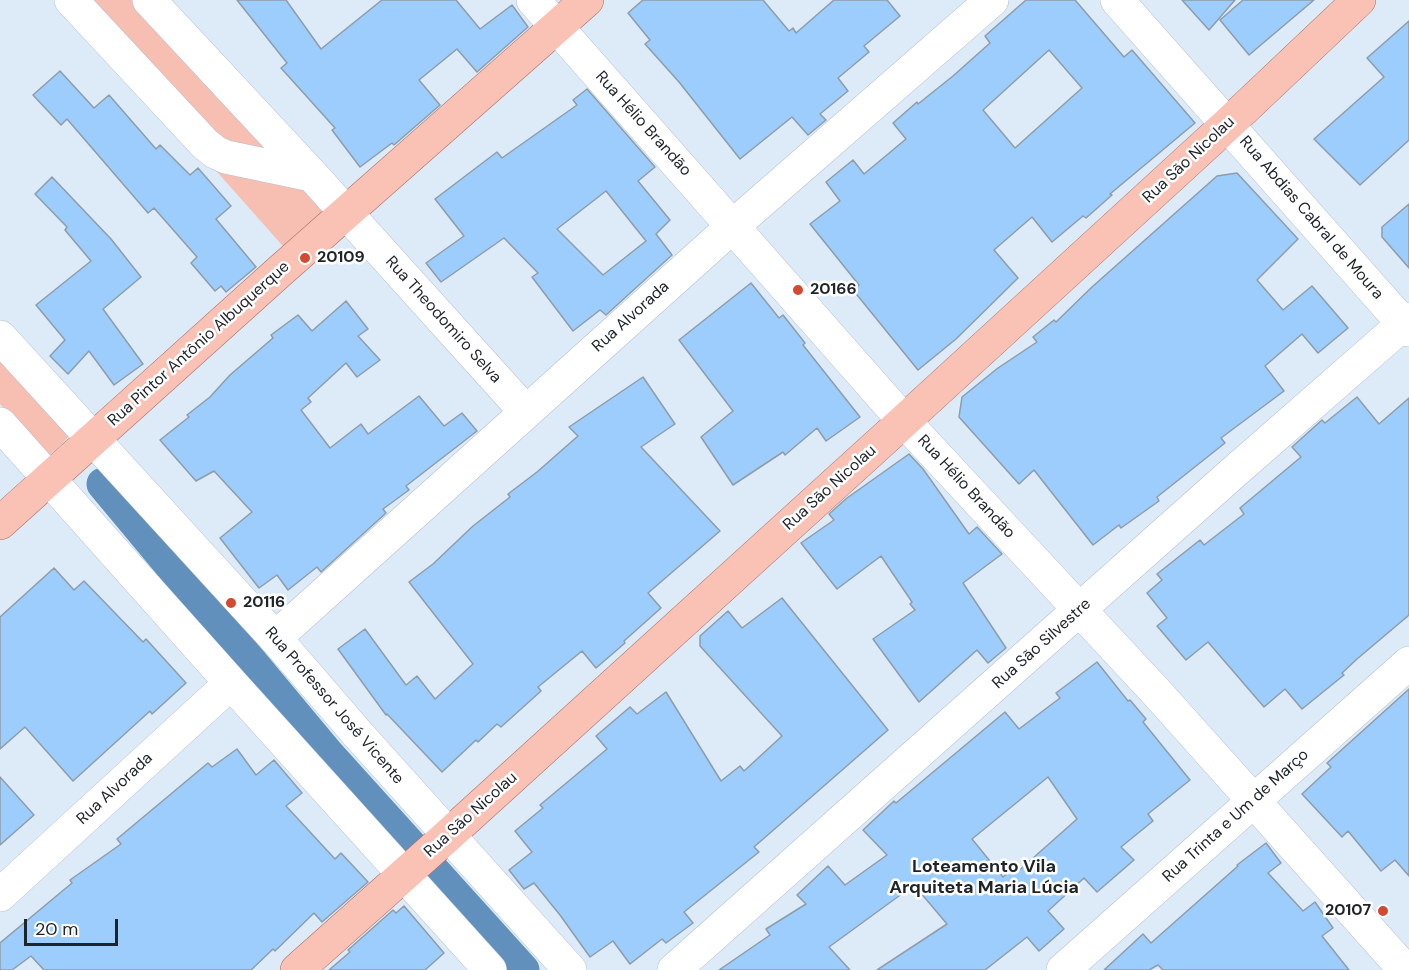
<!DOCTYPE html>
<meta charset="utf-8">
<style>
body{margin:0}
#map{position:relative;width:1409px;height:970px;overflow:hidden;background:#ddebf9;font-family:"DM Sans",sans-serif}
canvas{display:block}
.scale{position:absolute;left:24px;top:919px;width:94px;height:27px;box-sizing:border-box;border:3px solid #1f2429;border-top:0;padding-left:8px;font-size:18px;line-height:21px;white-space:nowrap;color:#1f2429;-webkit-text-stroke:4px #fff;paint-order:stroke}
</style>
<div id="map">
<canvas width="1409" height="970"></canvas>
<div class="scale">20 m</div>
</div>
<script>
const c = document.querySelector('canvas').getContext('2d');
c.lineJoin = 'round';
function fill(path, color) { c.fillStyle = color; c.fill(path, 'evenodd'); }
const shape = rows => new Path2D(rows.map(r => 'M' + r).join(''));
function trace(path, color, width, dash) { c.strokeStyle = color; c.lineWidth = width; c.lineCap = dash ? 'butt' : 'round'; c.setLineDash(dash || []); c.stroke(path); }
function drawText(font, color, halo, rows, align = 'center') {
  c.font = font + ' "DM Sans",sans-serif'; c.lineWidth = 5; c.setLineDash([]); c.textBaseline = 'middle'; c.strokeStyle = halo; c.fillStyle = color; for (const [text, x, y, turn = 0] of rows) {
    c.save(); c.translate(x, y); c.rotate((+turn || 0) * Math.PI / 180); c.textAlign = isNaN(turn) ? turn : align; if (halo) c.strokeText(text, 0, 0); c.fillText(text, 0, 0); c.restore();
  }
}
const green = shape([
 [89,0,145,0,294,160,218,142],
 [211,165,321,190,339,211,289,253],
 [0,345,77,427,62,444,48,456,0,404]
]);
const canal = shape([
 [103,484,327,753,523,970]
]);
const building = shape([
 [237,0,286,0,321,49,382,0,456,0,480,29,512,5,528,27,477,72,457,49,419,80,440,105,394,145,392,143,360,167,332,130,335,128,281,68,287,63,237,0],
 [643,0,763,0,789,31,793,28,796,33,834,0,887,0,900,16,864,46,869,52,838,78,848,91,820,114,826,120,808,135,792,117,740,159,679,82,645,44,650,40,628,13,643,0],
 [1026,0,1075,0,1124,57,1132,50,1195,123,1110,194,1112,195,1086,218,1083,216,1052,242,1032,217,994,250,1018,278,956,339,918,370,853,290,859,285,810,224,840,201,826,182,853,160,864,174,906,139,893,123,917,102,918,104,953,76,990,43,985,36,1026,0],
 [1049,50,1082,88,1015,148,983,110,1049,50],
 [1182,0,1235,0,1209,30,1182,0],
 [1243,0,1314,0,1249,55,1220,20,1243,0],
 [1409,21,1409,140,1360,185,1314,139,1384,77,1367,58,1409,21],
 [60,71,94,108,109,95,156,149,160,145,190,175,198,168,231,206,216,219,256,267,226,292,221,286,215,291,191,263,197,257,154,208,148,213,67,119,61,125,33,95,60,71],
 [587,89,655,167,638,181,670,220,656,234,672,255,606,315,600,310,573,331,532,277,538,273,504,238,441,282,426,263,464,236,435,199,497,152,502,158,577,105,573,100,587,89],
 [606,191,646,241,603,275,557,229,606,191],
 [1237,173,1298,239,1257,280,1283,310,1312,286,1348,328,1318,353,1302,334,1265,366,1284,391,1221,438,1225,443,1157,497,1159,501,1121,528,1119,525,1093,545,1034,470,1019,484,959,417,962,397,998,368,1037,342,1033,337,1054,320,1056,322,1092,287,1217,176,1237,173],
 [52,177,111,239,141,277,103,309,143,364,114,385,89,351,68,374,50,356,65,340,36,305,91,261,65,230,67,227,35,194,52,177],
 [1409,204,1409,268,1382,237,1382,227,1409,204],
 [751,283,779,318,783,315,805,343,803,345,860,417,826,441,817,428,785,455,783,452,733,485,701,437,733,411,679,340,751,283],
 [346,301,368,329,358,336,380,360,357,377,346,363,308,398,311,402,301,410,330,448,361,424,368,434,419,396,444,426,462,413,477,431,406,486,409,490,383,509,386,513,321,572,317,567,288,590,277,575,259,588,220,538,252,512,214,471,196,481,160,440,189,417,187,415,210,397,230,375,273,338,271,335,298,315,312,331,346,301],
 [643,377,675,424,641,447,720,531,648,593,661,608,624,641,625,643,596,668,582,651,538,687,541,691,501,727,497,724,478,742,476,740,442,772,387,714,386,715,338,649,365,629,406,685,417,676,435,699,473,664,409,582,433,564,473,526,510,497,508,494,537,472,578,436,569,427,643,377],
 [1357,397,1379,424,1409,398,1409,615,1357,659,1342,673,1344,675,1302,709,1285,689,1264,707,1208,642,1186,660,1157,626,1167,618,1147,593,1162,580,1157,574,1200,540,1204,545,1244,514,1240,508,1301,457,1292,447,1322,420,1325,423,1357,397],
 [909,454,923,469,969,534,977,527,1002,554,963,583,1006,648,988,663,977,650,919,702,873,639,915,610,910,604,912,602,881,556,837,589,801,543,834,520,829,514,847,498,909,454],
 [54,568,74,590,84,581,143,642,146,639,186,683,152,714,150,711,73,781,25,727,0,749,0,617,54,568],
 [782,598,888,730,754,847,759,852,684,912,693,923,666,943,662,939,630,964,613,941,590,957,560,915,534,883,524,889,509,870,532,852,515,831,543,808,540,805,607,749,596,736,630,707,637,714,666,692,721,781,740,766,744,771,782,736,700,646,700,636,728,611,742,628,782,598],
 [1097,662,1128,701,1130,700,1146,719,1143,722,1190,780,1148,814,1153,821,1121,847,1134,860,1097,892,1084,878,1048,911,1064,929,1039,951,1027,937,985,970,877,970,947,924,914,885,829,947,850,970,719,970,770,935,766,929,806,904,797,895,828,866,845,885,887,855,863,830,894,801,896,803,1005,712,1019,729,1060,698,1056,693,1097,662],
 [1048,777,1077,819,1015,874,1012,869,1003,877,972,839,1048,777],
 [1409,689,1409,876,1395,860,1381,871,1348,831,1342,837,1302,794,1331,767,1327,763,1409,689],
 [237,749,256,775,274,760,302,793,286,806,335,859,341,853,368,882,322,922,314,913,275,951,273,949,251,970,44,970,31,956,12,970,0,970,0,943,72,883,70,880,121,844,117,839,208,763,212,767,237,749],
 [0,777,34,815,0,845,0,777],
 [1266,843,1281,863,1268,873,1303,911,1315,902,1333,928,1322,936,1349,970,1163,970,1158,965,1149,970,1104,970,1143,934,1151,943,1238,866,1237,865,1266,843],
 [404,906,444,953,425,970,329,970,350,952,348,950,393,910,396,913,404,906]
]);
const minor = shape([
 [71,0,205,144,215,152,226,157,312,175],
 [149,0,312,175,525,411],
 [533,0,904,421,1158,694,1405,970],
 [1117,0,1409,330],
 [0,337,275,638,356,732,570,970],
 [0,424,231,683,490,970],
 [275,638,733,226,992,0],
 [0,895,231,683],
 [674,970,1234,472,1409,319],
 [1063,970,1409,663]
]);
const major = shape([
 [0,523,280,271,587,0],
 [297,970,443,840,904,421,1228,124,1359,0]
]);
const markers = [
 [305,258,6,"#d44931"],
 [798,290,6,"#d44931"],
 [231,603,6,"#d44931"],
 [1383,911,6,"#d44931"]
];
const streetNames = [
 ["Rua Hélio Brandão",643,124,48],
 ["Rua São Nicolau",1189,160,-43],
 ["Rua Abdias Cabral de Moura",1311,218,49],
 ["Rua Alvorada",631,317,-42],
 ["Rua Theodomiro Selva",443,320,48],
 ["Rua Pintor Antônio Albuquerque",199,344,-42],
 ["Rua Hélio Brandão",966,487,47],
 ["Rua São Nicolau",830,488,-42],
 ["Rua São Silvestre",1042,644,-42],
 ["Rua Professor José Vicente",334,706,49],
 ["Rua Alvorada",115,789,-43],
 ["Rua São Nicolau",471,815,-42],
 ["Rua Trinta e Um de Março",1236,816,-42]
];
const poiNames = [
 ["20109",317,258],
 ["20166",810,290],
 ["20116",243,603],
 ["20107",1371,911,"right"]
];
const neighbourhoodNames = [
 ["Loteamento Vila",984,867],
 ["Arquiteta Maria Lúcia",984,888]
];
fill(green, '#f7beb2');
trace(canal, '#6190bd', 33);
fill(building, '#9ccdfd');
trace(building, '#8f9ca9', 1.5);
trace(minor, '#b4c2cf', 34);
trace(major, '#ab6f64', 34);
trace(minor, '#fff', 33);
trace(major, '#fac1b5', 33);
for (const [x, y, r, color] of markers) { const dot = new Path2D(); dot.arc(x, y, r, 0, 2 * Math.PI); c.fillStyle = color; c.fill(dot); trace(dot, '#fff', 2); }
drawText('16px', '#1f2429', '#fff', streetNames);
drawText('bold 16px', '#1f2429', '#fff', poiNames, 'left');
drawText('bold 18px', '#1f2429', '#fff', neighbourhoodNames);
</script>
